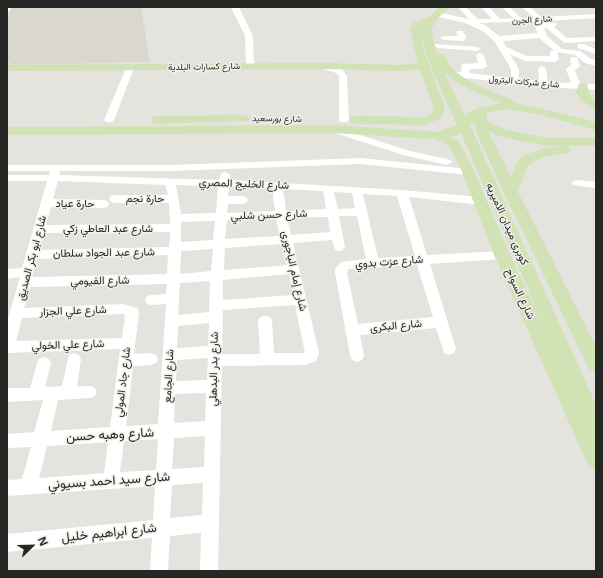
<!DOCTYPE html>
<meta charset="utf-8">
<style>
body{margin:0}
#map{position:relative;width:603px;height:578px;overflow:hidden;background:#e4e3de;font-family:"Open Sans",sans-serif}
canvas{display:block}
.frame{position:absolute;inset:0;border:8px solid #262624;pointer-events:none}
.north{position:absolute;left:12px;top:526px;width:40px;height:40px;-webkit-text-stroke:3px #f1f0eb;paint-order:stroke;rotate:67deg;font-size:11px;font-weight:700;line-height:16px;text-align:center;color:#262624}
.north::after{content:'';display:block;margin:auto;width:14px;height:18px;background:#262624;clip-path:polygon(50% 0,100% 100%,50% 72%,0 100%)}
</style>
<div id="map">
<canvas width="603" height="578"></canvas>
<div class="frame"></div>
<div class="north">N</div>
</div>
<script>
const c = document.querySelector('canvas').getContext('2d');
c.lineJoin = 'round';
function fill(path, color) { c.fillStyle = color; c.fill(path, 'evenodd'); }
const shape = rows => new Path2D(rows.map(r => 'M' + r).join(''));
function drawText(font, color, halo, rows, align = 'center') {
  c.font = font + ' "Open Sans",Vazirmatn,sans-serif'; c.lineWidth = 3; c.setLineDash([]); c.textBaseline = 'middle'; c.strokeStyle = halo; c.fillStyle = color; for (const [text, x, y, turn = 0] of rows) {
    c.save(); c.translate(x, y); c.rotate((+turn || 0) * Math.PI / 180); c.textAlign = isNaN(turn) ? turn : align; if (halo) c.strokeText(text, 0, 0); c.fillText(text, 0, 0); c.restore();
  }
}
const built = shape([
 [10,7,141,7,150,62,11,65,7,60,7,26]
]);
const minor = shape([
 [7,7,11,7,10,11,7,11,7,7],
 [231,7,239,7,253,36,254,66,253,68,247,68,246,66,245,36,231,7],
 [458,7,466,7,477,19,492,19,481,7,489,7,500,19,513,18,502,7,510,7,521,18,533,17,522,7,530,7,541,17,596,14,596,18,546,21,549,23,556,23,557,25,554,27,567,38,596,37,596,41,565,43,546,28,544,29,547,34,546,35,562,49,580,51,591,59,596,60,596,66,585,63,575,55,557,52,559,59,555,62,525,61,510,54,519,69,519,78,539,81,538,69,542,66,546,69,548,82,571,83,566,69,571,65,570,59,571,57,577,57,580,66,575,70,580,84,596,84,596,90,544,87,449,76,448,74,449,72,461,72,462,64,478,63,476,55,480,53,484,55,487,66,483,69,470,69,470,73,511,78,511,69,495,42,490,37,479,29,465,23,434,16,433,14,437,12,469,19,458,7],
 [538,21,541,24,535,27,538,33,499,36,485,25,479,23,538,21],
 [539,38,555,51,550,51,550,56,527,56,506,47,503,41,539,38],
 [457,31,463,31,466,37,464,41,444,40,440,38,444,36,458,36,456,33,457,31],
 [435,44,477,47,481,49,477,51,438,48,434,46,435,44],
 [578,44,584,44,596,49,596,54,578,48,578,44],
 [324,63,342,69,347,76,349,120,347,122,341,122,339,120,339,76,336,73,321,68,320,66,324,63],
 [130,65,134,68,114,120,112,122,106,122,104,120,126,68,130,65],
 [335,127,410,151,451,160,452,162,447,165,403,155,332,132,330,130,332,128,335,127],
 [361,158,468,169,473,172,468,175,361,164,171,171,60,171,59,175,219,180,221,173,225,172,230,175,230,180,402,190,481,197,485,198,487,201,485,204,481,205,409,197,427,255,502,251,506,252,508,255,506,258,502,259,430,264,456,349,454,353,449,355,444,353,436,328,360,335,364,356,362,360,357,362,352,360,350,356,335,273,335,269,341,262,366,259,357,216,339,216,345,247,343,250,339,251,335,250,332,240,293,243,319,353,316,361,306,365,222,366,218,571,200,571,201,533,170,536,168,571,150,571,152,538,7,552,7,534,153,520,155,486,7,496,7,480,22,479,31,447,7,448,7,434,34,432,43,400,7,402,7,388,30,388,37,363,39,359,44,357,49,359,51,363,45,387,62,386,69,355,74,353,79,355,81,359,77,386,89,386,94,387,97,392,94,397,89,398,58,400,51,431,110,427,120,349,7,353,7,322,20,277,7,279,7,269,22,268,47,181,7,181,7,175,49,175,50,171,7,171,7,165,171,165,361,158],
 [58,181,165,185,168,195,115,195,111,196,109,199,111,202,115,203,169,203,170,224,46,225,51,207,103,208,107,207,109,204,107,201,103,200,53,199,58,181],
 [176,185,218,187,216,213,181,214,176,185],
 [229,187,272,188,275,211,227,213,228,204,242,204,246,203,248,200,246,197,242,196,228,196,229,187],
 [283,189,323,191,326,209,286,211,283,189],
 [334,192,352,193,355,208,338,209,334,192],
 [363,194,397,196,415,256,378,258,363,194],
 [328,217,330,232,291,235,287,218,328,217],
 [276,219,280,236,225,239,227,220,276,219],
 [215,221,213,240,181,242,181,222,215,221],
 [170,232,169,247,39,250,44,233,170,232],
 [282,244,287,265,224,270,225,248,282,244],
 [213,249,211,271,180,274,181,251,213,249],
 [168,255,167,274,32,277,37,259,168,255],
 [417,265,433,317,358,324,347,273,348,269,417,265],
 [289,274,293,295,223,300,223,280,289,274],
 [210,281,209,312,178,315,180,283,210,281],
 [167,284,166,294,152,295,147,296,145,300,147,304,152,305,166,304,158,424,126,426,133,366,151,365,156,363,158,359,156,355,151,353,134,354,139,312,137,308,123,304,24,308,30,287,167,284],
 [295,305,305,353,274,353,272,321,270,317,265,316,260,317,258,321,260,354,222,354,223,310,295,305],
 [123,314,125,315,122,338,16,341,22,318,123,314],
 [209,323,208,346,177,348,178,326,209,323],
 [208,358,207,380,176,381,177,360,208,358],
 [206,393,205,421,174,423,175,394,206,393],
 [205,436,204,467,172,469,174,438,205,436],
 [158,439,156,470,120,472,124,441,158,439],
 [108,442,104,473,39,478,47,446,108,442],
 [203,483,202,515,170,518,172,485,203,483],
 [577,180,596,182,596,188,573,185,572,183,573,181,577,180]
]);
const major = shape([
 [440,7,450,7,438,18,431,29,437,54,445,54,450,66,461,76,479,86,506,97,518,104,538,108,596,122,596,130,538,114,506,109,487,113,486,121,504,129,524,134,549,138,596,138,596,146,549,146,524,142,496,135,488,131,511,177,515,167,522,156,545,148,564,146,568,147,570,150,568,153,547,156,532,162,527,167,518,192,596,347,596,372,590,370,587,365,504,193,477,134,475,124,472,123,470,125,596,405,596,436,595,435,596,438,596,470,589,467,494,255,459,164,449,146,435,139,333,133,7,135,7,127,333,125,437,132,457,125,429,62,421,34,421,29,424,25,420,29,425,55,445,107,441,118,425,125,355,124,351,123,349,120,351,117,355,116,423,117,432,114,433,107,420,69,401,71,324,69,7,71,7,65,324,63,401,65,418,63,410,29,413,24,415,22,428,18,440,7],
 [444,72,453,80,471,90,501,103,478,108,469,112,465,116,444,72],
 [461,133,545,329,510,255,471,164,458,141,449,137,461,133],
 [583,83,587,84,590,96,596,101,596,110,592,109,581,100,576,92,579,84,583,83],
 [244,115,248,117,250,119,248,121,157,124,153,123,151,120,153,117,157,116,244,115]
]);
const farStreetnames = [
 ["شارع الجرن",532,20,-3],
 ["شارع كسارات البلدية",204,67,-1],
 ["شارع شركات البترول",524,82,5],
 ["شارع بورسعيد",277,119,1]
];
const streetNames = [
 ["شارع الخليج المصري",244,184,2],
 ["حارة نجم",145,199],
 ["حارة عياد",75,204],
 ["شارع حسن شلبي",269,215,-2],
 ["كوبرى ميدان الاميريه",507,224,66],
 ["شارع عبد العاطي زكي",108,229],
 ["شارع عبد الجواد سلطان",104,253,-1],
 ["شارع ابو بكر الصديق",32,258,-75],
 ["شارع عزت بدوي",389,262,-4],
 ["شارع إمام الباجورى",294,271,77],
 ["شارع الفيومي",100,281,-1],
 ["شارع السواح",520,294,65],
 ["شارع علي الجزار",73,311,-2],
 ["شارع البكرى",396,326,-5],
 ["شارع علي الخولي",68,345,-2],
 ["شارع بدر البدهلي",214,369,-89],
 ["شارع الجامع",169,376,-87],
 ["شارع جاد المولي",123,382,-83]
];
const nearStreetnames = [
 ["شارع وهبه حسن",110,435,-3],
 ["شارع سيد احمد بسيوني",109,481,-4],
 ["شارع ابراهيم خليل",109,533,-6]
];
fill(built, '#dad8cc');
fill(minor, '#fff');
fill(major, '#d1e2b5');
drawText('9px', '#262624', '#f1f0eb', farStreetnames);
drawText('11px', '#262624', '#f1f0eb', streetNames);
drawText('13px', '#262624', '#f1f0eb', nearStreetnames);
</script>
